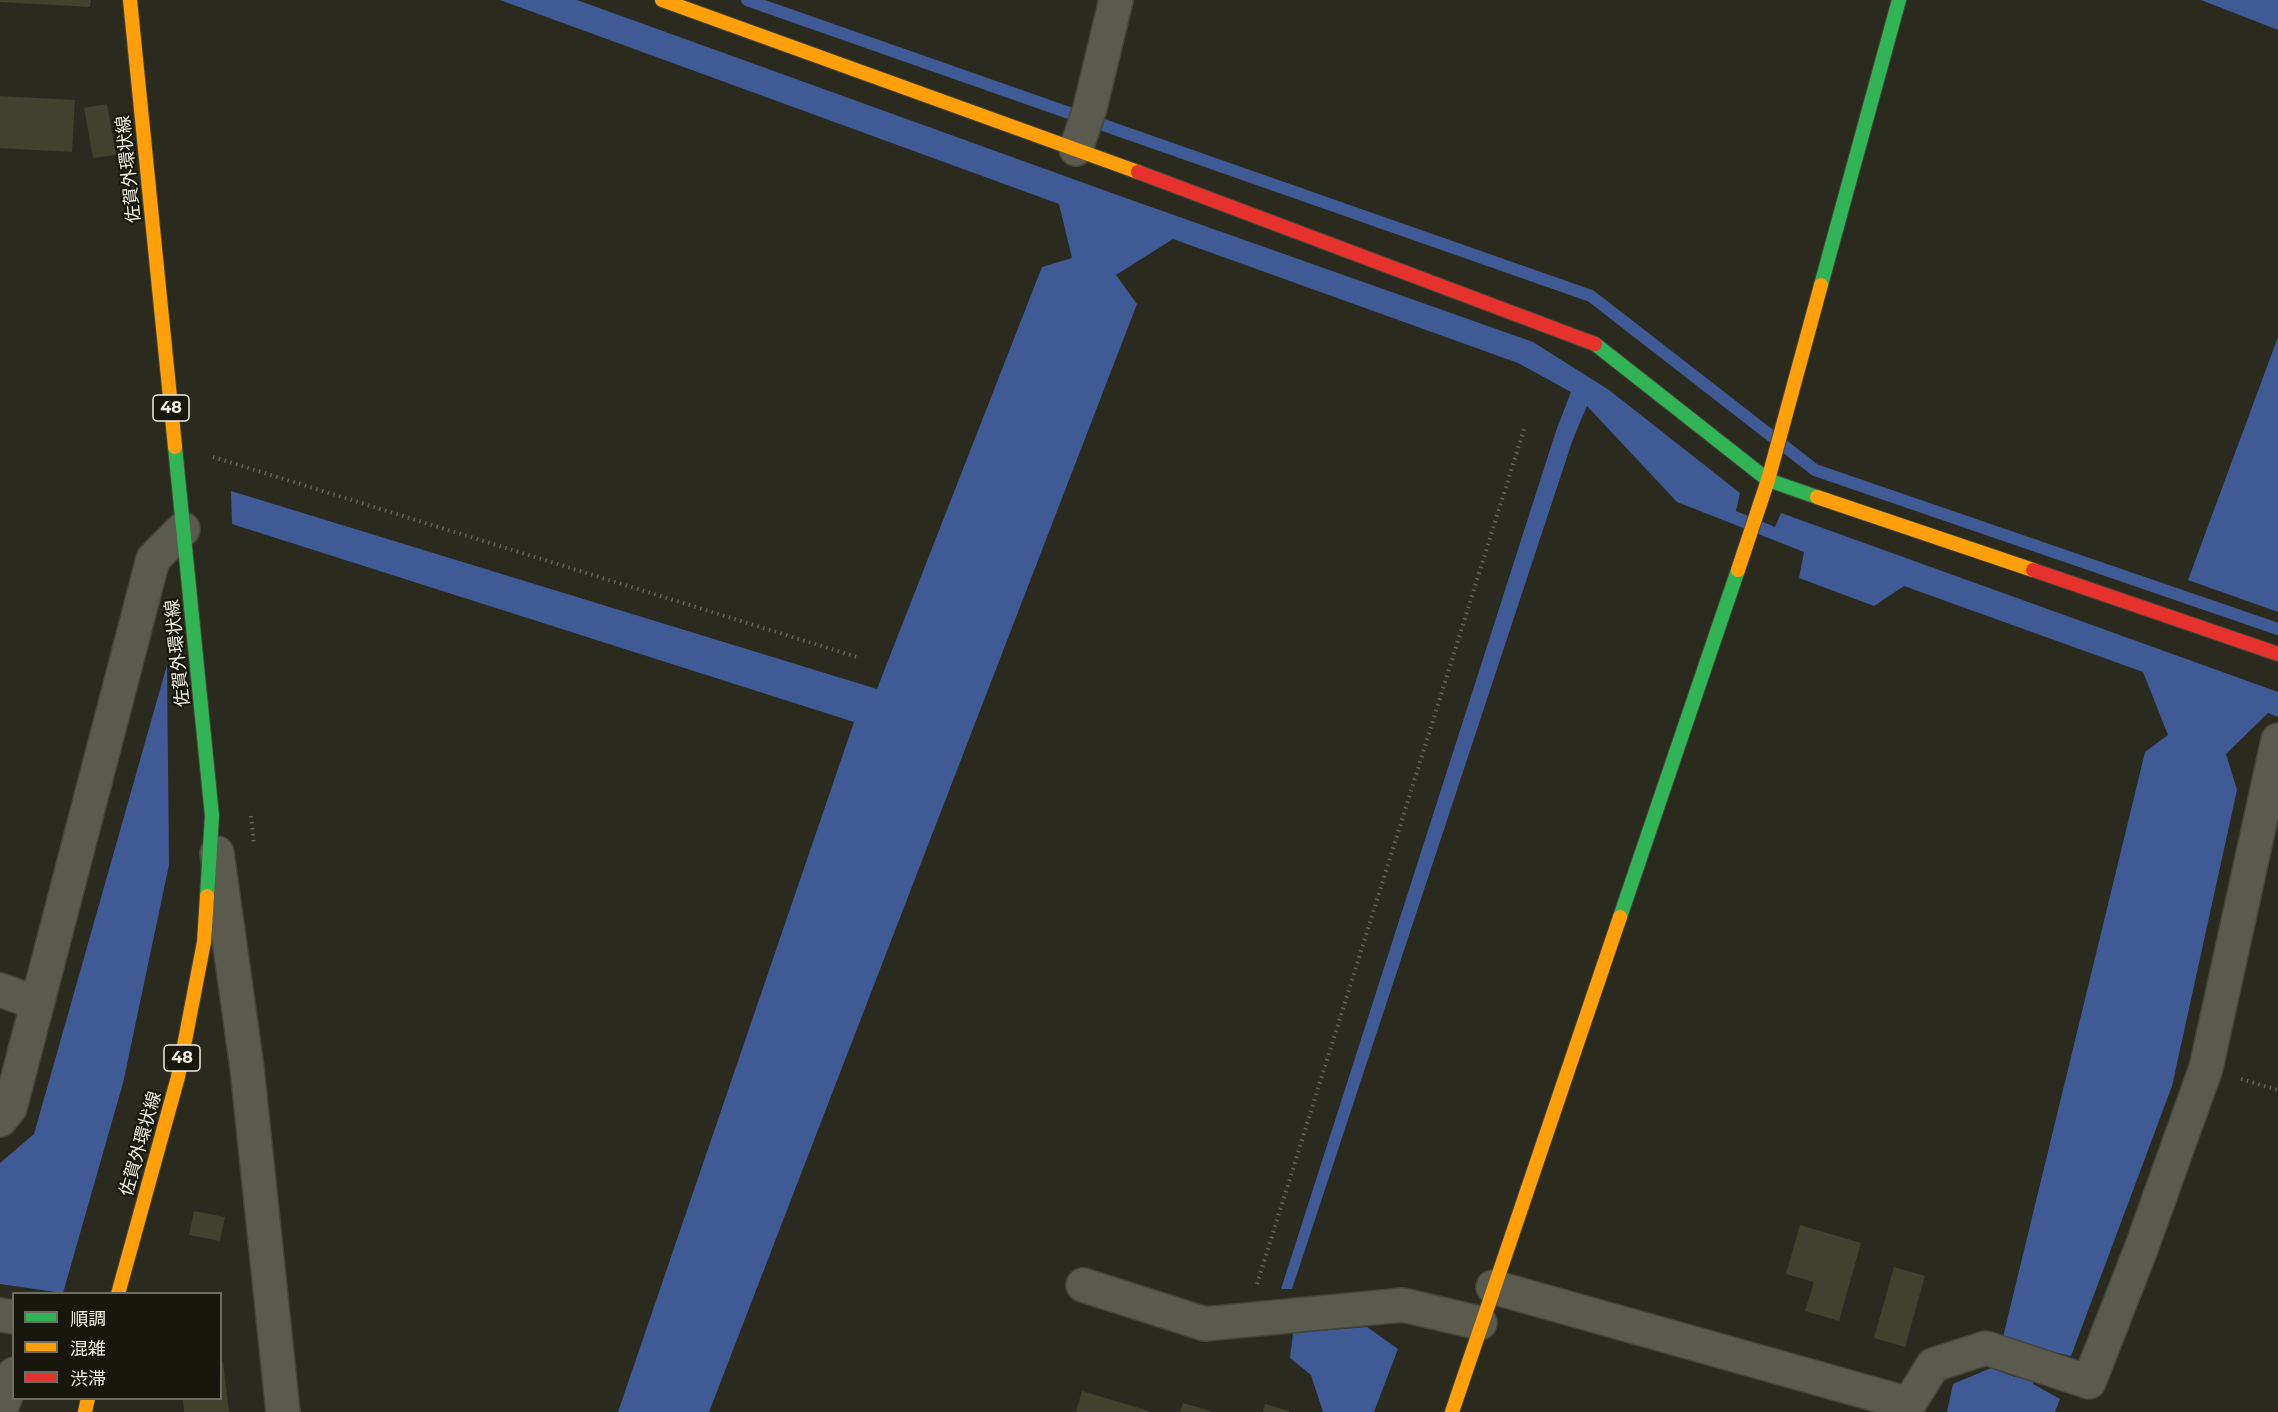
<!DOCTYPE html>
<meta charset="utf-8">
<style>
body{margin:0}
#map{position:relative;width:2278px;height:1412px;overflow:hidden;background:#2b2a1e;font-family:Montserrat,"Noto Sans JP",sans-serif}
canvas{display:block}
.legend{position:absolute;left:12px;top:1292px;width:210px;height:108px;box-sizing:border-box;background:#17170d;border:2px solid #6d6d62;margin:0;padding:8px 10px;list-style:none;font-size:18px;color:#efefe1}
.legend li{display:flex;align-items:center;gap:12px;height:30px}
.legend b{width:30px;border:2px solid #6d6d62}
</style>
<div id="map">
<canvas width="2278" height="1412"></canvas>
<ul class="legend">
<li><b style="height:8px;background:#30b455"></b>順調</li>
<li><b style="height:8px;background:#ff9f0a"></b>混雑</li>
<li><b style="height:8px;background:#e5322d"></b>渋滞</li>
</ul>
</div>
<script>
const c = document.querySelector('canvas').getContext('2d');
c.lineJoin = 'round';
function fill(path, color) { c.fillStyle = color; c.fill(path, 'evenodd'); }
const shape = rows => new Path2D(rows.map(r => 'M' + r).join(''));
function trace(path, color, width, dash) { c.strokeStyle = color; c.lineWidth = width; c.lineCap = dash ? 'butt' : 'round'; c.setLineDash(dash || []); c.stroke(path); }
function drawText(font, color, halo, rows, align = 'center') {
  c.font = font + ' Montserrat,"Noto Sans JP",sans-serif'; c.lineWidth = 4.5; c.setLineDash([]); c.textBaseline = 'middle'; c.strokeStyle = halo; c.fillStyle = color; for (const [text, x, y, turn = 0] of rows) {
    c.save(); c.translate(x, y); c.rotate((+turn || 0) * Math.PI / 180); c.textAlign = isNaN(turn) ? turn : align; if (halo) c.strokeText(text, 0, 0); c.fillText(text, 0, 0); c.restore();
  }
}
const water = shape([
 [500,0,577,0,1120,196,1533,342,1609,390,1740,493,1736,511,1775,527,1781,513,2278,692,2278,717,2268,713,2226,754,2237,790,2172,1086,2071,1356,2045,1350,2033,1384,2060,1399,2055,1412,1947,1412,1953,1384,1991,1368,2015,1377,2025,1347,2003,1337,2145,752,2168,735,2143,672,1904,586,1874,606,1799,578,1804,552,1677,502,1587,406,1573,439,1292,1289,1281,1289,1556,431,1571,392,1518,363,1173,239,1116,275,1137,304,709,1412,618,1412,854,722,232,524,231,491,877,689,1042,267,1072,258,1059,204],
 [2201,0,2278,0,2278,30],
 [2278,337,2278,612,2188,580],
 [167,665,169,865,123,1083,63,1293,0,1284,0,1163,34,1134],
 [1367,1327,1398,1349,1374,1412,1323,1412,1311,1375,1290,1358,1293,1333]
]);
const stream = shape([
 [747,0,1591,296,1815,470,2278,629]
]);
const building = shape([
 [0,0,91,0,90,7,0,2],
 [0,96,75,100,72,152,0,148],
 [107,104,116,155,93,158,84,108],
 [194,1211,225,1217,220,1241,189,1235],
 [1800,1225,1861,1243,1839,1321,1805,1311,1814,1282,1786,1274],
 [1894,1267,1925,1276,1905,1347,1874,1338],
 [220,1362,223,1362,229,1412,184,1412,183,1398,220,1398],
 [1082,1391,1149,1411,1149,1412,1076,1412],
 [1183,1403,1211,1411,1211,1412,1180,1412],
 [1265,1404,1289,1411,1289,1412,1263,1412]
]);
const path = shape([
 [213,457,860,658],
 [251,816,254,845],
 [2241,1079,2278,1090],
 [1257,1284,1525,426]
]);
const street = shape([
 [1076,149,1090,108,1116,0],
 [217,853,247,1068,283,1412],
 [0,990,37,1003],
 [0,1120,10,1108,153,559,183,529],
 [1083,1285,1205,1324,1403,1305,1480,1323],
 [1493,1287,1909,1404,1933,1365,1986,1348,2089,1382,2141,1249,2206,1068,2278,740],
 [0,1315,14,1317],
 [0,1412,14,1374]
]);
const fast = shape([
 [1821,285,1899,0],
 [1595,344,1768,480,1817,497],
 [175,447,212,816,207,896],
 [1620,917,1738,570]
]);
const slow = shape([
 [130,0,175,447],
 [662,0,1138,172],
 [1817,497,2033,570],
 [1738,570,1768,480,1821,285],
 [118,1294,178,1077,204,942,207,896],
 [85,1412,88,1398],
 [1452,1412,1620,917]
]);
const jam = shape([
 [1138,172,1595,344],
 [2033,570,2278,654]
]);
const shields = [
 [171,408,36],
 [182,1058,36]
];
const shieldNames = [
 ["48",171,408],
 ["48",182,1058]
];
const streetNames = [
 ["佐賀外環状線",129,169,-96],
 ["佐賀外環状線",178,653,-96],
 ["佐賀外環状線",141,1144,-74]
];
fill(water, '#405a96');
trace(stream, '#405a96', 12);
fill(building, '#42412d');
trace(street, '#46453a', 36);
trace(fast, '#46453a', 16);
trace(slow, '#46453a', 16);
trace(jam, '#46453a', 16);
trace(path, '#65645a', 4, [1.5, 4.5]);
trace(street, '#5b5a4e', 33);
trace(fast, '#30b455', 14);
trace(slow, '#ff9f0a', 14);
trace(jam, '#e5322d', 14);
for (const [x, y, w] of shields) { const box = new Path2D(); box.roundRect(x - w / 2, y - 13, w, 26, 4.5); c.fillStyle = '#17170d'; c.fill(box); trace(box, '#efefe1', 1.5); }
drawText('bold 16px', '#efefe1', null, shieldNames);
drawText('18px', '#efefe1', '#17170d', streetNames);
</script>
